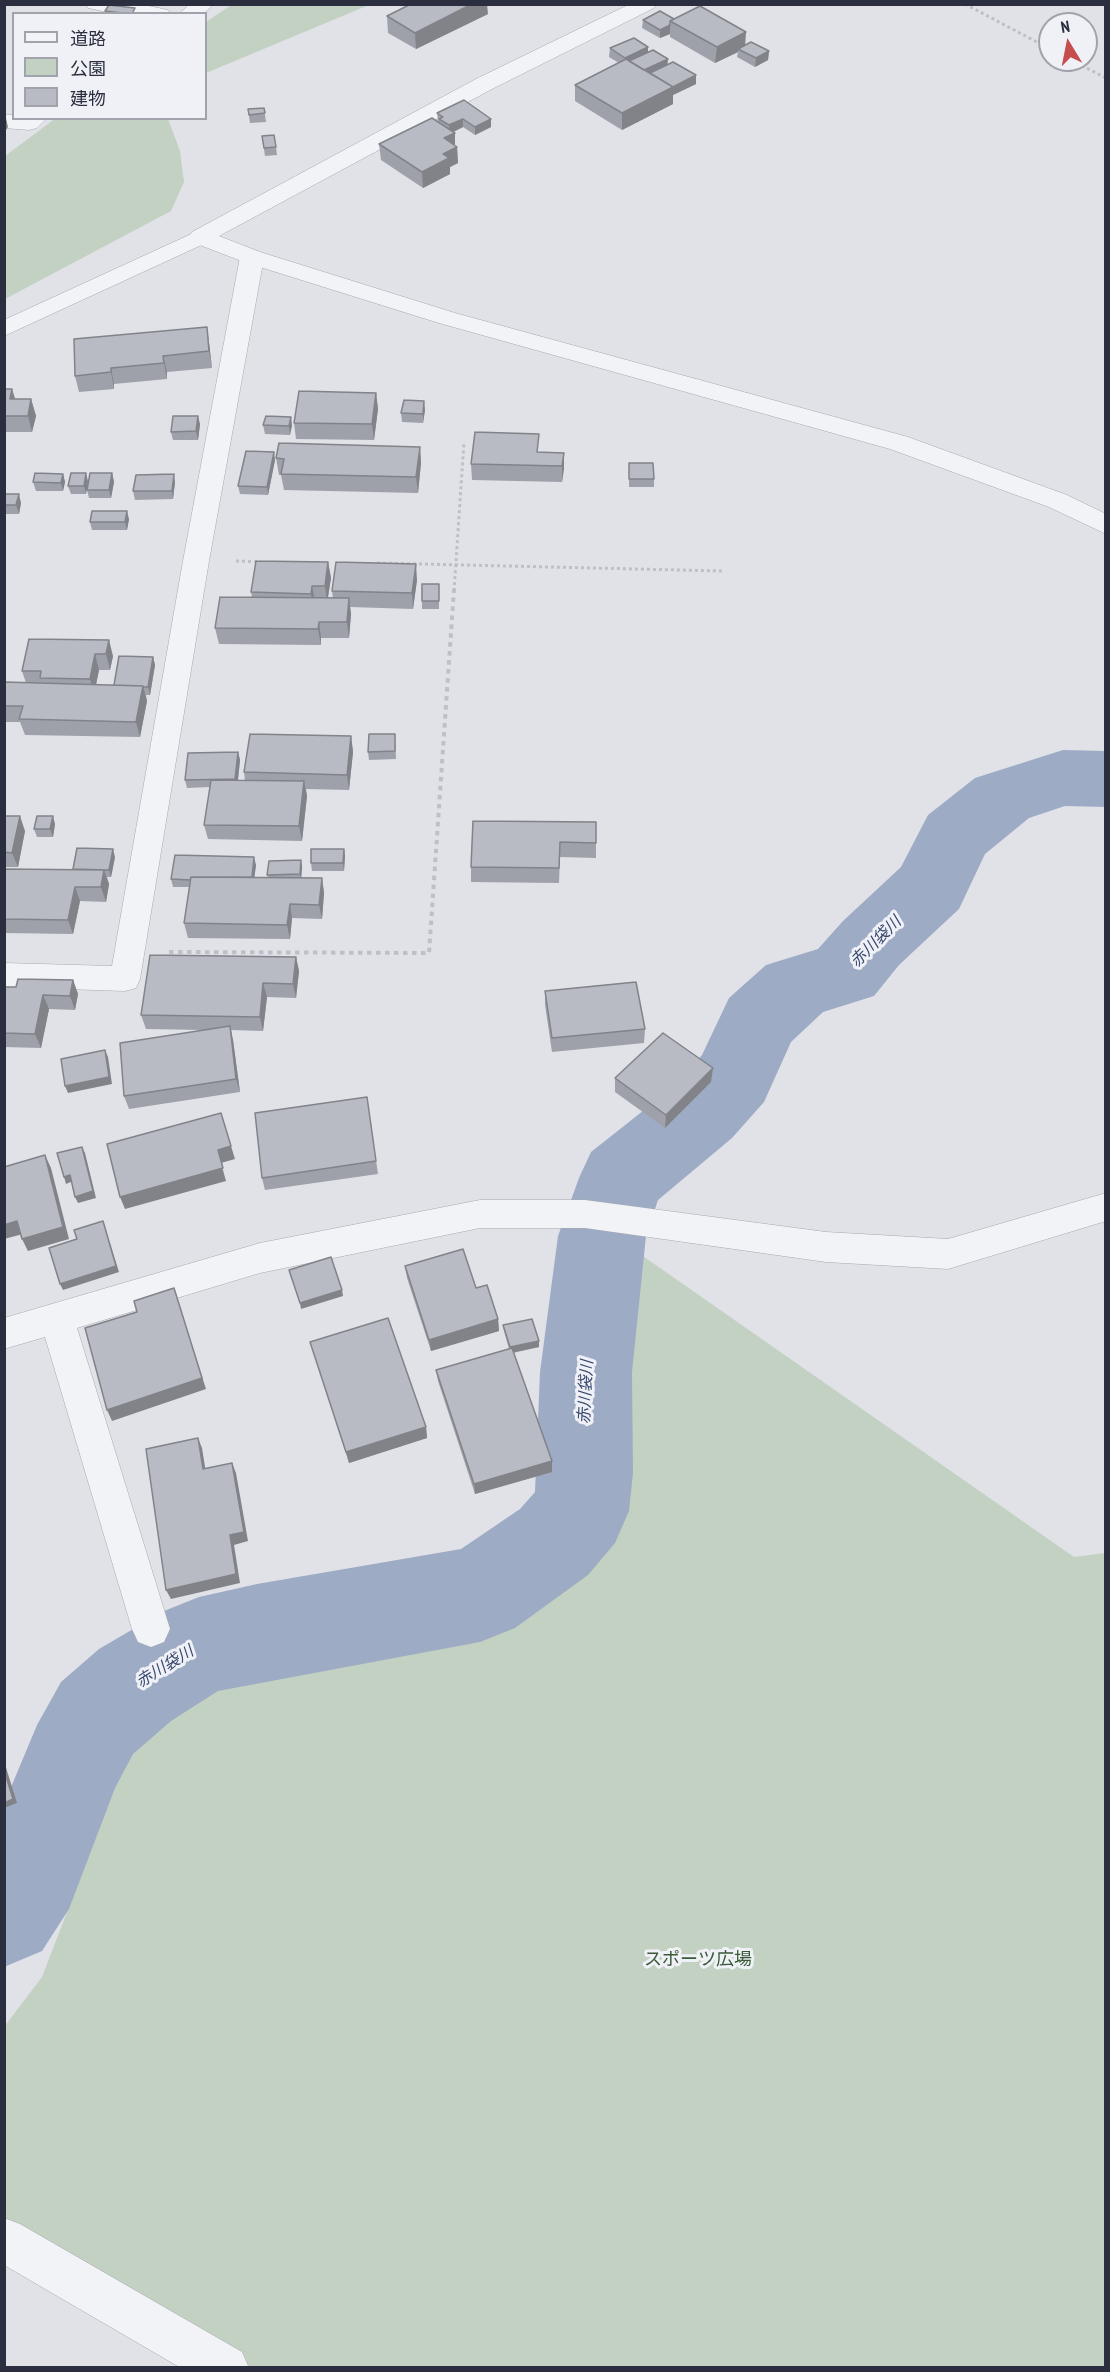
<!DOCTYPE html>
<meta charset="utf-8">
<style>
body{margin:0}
#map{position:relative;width:1110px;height:2372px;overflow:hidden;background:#e0e2e8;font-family:"PT Sans Narrow","Noto Sans JP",sans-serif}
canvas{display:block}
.frame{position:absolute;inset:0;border:6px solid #2a2e3e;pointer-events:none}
.legend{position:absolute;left:12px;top:12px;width:195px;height:108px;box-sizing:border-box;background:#eff1f6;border:2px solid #a0a3ac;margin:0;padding:8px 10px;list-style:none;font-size:18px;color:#2a2e3e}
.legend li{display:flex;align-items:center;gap:12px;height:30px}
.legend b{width:30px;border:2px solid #a0a3ac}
.north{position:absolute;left:1038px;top:12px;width:60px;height:60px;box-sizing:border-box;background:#eff1f6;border:2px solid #a0a3ac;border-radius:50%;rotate:350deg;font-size:16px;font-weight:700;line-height:24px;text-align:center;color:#2a2e3e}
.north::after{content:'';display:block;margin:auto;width:21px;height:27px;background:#c44e4f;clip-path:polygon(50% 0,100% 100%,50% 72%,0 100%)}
</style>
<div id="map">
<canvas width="1110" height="2372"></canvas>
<div class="frame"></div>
<ul class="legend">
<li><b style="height:8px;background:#f2f3f7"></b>道路</li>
<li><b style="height:16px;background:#c3d1c2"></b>公園</li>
<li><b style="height:16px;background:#b8bbc4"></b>建物</li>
</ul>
<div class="north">N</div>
</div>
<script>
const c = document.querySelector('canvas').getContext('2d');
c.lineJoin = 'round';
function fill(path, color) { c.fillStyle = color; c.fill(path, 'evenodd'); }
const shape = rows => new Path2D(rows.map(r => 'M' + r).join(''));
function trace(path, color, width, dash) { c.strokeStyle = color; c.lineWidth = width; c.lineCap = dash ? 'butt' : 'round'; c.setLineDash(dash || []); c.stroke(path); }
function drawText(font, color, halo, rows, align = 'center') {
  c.font = font + ' "PT Sans Narrow","Noto Sans JP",sans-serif'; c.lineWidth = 6; c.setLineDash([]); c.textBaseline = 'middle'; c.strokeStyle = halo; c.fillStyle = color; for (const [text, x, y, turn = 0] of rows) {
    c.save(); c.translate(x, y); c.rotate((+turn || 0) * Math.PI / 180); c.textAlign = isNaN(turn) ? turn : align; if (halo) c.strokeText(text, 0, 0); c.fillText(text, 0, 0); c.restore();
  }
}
const green = shape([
 [233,4,369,4,369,5,206,73,206,22],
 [56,118,168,119,180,151,184,182,171,211,5,299,5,156],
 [620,1240,1074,1557,1105,1553,1105,2367,226,2367,5,2240,4,2027,42,1977,87,1860,112,1765,158,1691,217,1658,293,1650,400,1630,510,1599,579,1544,614,1475]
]);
const river = shape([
 [1063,750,1106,751,1106,807,1065,806,1029,818,985,854,959,909,899,965,874,996,823,1012,791,1042,764,1102,732,1138,658,1200,646,1236,632,1372,633,1473,629,1511,615,1543,588,1575,515,1628,480,1642,218,1691,171,1721,133,1754,115,1788,69,1909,42,1951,4,1967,4,1804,37,1725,61,1682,99,1649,164,1611,199,1597,257,1584,461,1549,520,1509,535,1492,540,1372,558,1236,579,1178,591,1152,672,1088,702,1055,729,998,766,965,818,949,843,921,901,867,928,815,975,778,1063,750]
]);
const pathFar1 = shape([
 [965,4,1050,49],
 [1071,60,1106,78],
 [236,561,261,562],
 [377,563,723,571],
 [454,591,464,442]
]);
const path = shape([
 [169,952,429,953,454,589]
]);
const minor = shape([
 [85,4,139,4,168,10,171,14,117,14,88,8,85,4],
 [190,4,214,4,203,14,179,14,190,4],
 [4,115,14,115,14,118,47,118,37,128,29,130,4,128,4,115],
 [200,230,208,232,211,237,208,242,4,336,4,320,200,230],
 [252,250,260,252,264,257,209,561,140,979,136,988,125,991,4,987,4,963,112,966,183,561,240,257,244,252,252,250],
 [1106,1193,1106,1221,948,1269,826,1262,585,1228,480,1228,260,1273,77,1328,170,1629,164,1642,151,1647,138,1642,132,1629,45,1337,4,1349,4,1318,260,1243,480,1200,585,1200,826,1232,948,1239,1106,1193],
 [4,2218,20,2224,242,2352,249,2368,181,2368,4,2265,4,2218]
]);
const tertiary = shape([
 [630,4,657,4,654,8,492,89,219,236,260,252,455,313,908,437,1067,495,1106,514,1106,534,1049,507,890,449,439,323,244,262,192,242,189,237,192,232,476,79,630,4]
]);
const wall = shape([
 [105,11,136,14,106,14],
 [488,14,416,49,388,33,387,16],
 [674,19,745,45,769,51,768,60,755,67,737,57,738,52,715,63,670,37,670,34,660,38,642,28,643,20],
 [610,48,648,52,668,59,667,65,696,75,696,84,673,95,673,104,622,130,575,101,575,85,619,63,609,57],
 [464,100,491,127,475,135,463,127,453,132,455,145,457,147,458,163,450,167,450,174,423,188,381,160,379,144,440,123,438,122,437,113],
 [264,108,266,122,250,123,248,109],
 [262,136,276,147,277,155,265,156],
 [209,343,212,368,167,372,167,379,114,384,114,389,79,392,75,376],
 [4,389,12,389,15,399,31,399,36,416,32,432,4,432],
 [376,393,378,409,374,440,296,439,294,423],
 [425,410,423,423,402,422,401,413],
 [200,424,198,440,173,440,171,432],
 [263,425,292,425,290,435,265,434],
 [420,447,421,463,418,493,284,490,281,475,279,475,276,458],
 [539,452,564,453,562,482,472,480,471,464],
 [275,460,268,495,240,494,238,486],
 [629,463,654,479,654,487,629,487],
 [112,473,114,482,111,498,89,498,87,490],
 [63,474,65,482,63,491,36,491,33,482],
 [88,481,86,494,71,494,68,486],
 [175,482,173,499,135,500,133,491],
 [4,494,21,503,19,514,4,514],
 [129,519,127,530,92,530,90,522],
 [328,562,331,578,328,598,333,598,332,591,417,580,413,609,350,607,351,614,349,638,321,638,321,645,219,644,215,628,252,597,251,592],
 [439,584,439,609,422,609,422,601],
 [29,639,113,656,110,670,99,670,96,685,114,685,153,657,155,665,150,695,146,695,147,701,140,737,25,735,20,722,4,722,4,682,26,683,22,671],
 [395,734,396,759,369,760,368,752],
 [351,736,353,752,349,790,306,789,307,796,302,841,208,839,204,825,210,787,187,788,185,780,238,752,240,760,238,781,245,781,244,772],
 [4,816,25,831,18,867,4,867],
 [596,822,596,858,560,857,559,883,471,882,471,867],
 [55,824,53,837,37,837,34,829],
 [344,849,345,856,344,871,312,871,311,863],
 [115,857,111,877,107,877,109,884,106,902,80,901,73,934,4,933,4,869,73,869],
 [301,860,302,867,301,878,322,878,324,893,322,919,292,918,290,939,188,938,184,923,189,887,173,887,171,879,256,865,254,877,268,878,267,875],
 [296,957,299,971,296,998,267,997,263,1031,231,1030,233,1040,240,1092,129,1109,124,1096,204,1030,146,1029,141,1015],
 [73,980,78,994,75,1010,49,1009,41,1048,4,1047,4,987,16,987],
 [545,991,645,1029,644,1043,552,1052,545,1005],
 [615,1078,711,1082,665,1128,615,1092],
 [367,1097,378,1174,265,1190,262,1178],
 [405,1266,476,1288,498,1319,499,1331,431,1351,407,1278],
 [503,1325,539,1347,513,1353,552,1461,552,1472,475,1494,438,1381,436,1370,509,1349,504,1331],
 [310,1342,426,1427,427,1438,349,1463]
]);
const shadedWall = shape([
 [472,4,487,4,488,14,416,49,415,33],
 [670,25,670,34,660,38,660,30],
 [746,32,745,48,738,49,738,52,715,63,717,47],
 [648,47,648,55,624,66,625,58],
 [769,51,768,60,755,67,756,58],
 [668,59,667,68,652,75,644,70],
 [696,75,696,84,673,95,673,104,622,130,622,113],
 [6,118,8,127,4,133,4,121],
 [463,119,463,127,449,134,449,125],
 [491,119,491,127,475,135,475,127],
 [455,133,455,147,457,147,458,163,450,167,450,174,423,188,422,172,444,138],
 [207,327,209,343,212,368,209,351],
 [163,356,167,372,167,379,164,363],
 [111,368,114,384,114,389,111,372],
 [12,389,17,405,10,399],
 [376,393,378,409,374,440,372,424],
 [31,399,36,416,32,432,28,416],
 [424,401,425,410,423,423,423,414],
 [198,416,200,424,198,440,196,431],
 [291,417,292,425,290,435,289,426],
 [420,447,421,463,418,493,416,477],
 [274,452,275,460,268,495,267,487],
 [564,453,564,469,562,482,562,466],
 [86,473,88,481,86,494,84,486],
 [112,473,114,482,111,498,109,490],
 [63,474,65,482,63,491,61,483],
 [174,474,175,482,173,499,172,491],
 [19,494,21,503,19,514,16,505],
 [127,511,129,519,127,530,125,522],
 [328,562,331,578,327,602,325,586],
 [416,564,417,580,413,609,412,593],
 [312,586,315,602,313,609,311,594],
 [349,598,351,614,349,638,347,622],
 [319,622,321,638,321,645,318,629],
 [109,640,113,656,110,670,106,654],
 [95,654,99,670,94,694,90,679],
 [153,657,155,665,150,695,148,687],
 [143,686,147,701,140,737,136,722],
 [351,736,353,752,349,790,347,775],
 [238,752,240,760,237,787,235,779],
 [304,781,307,796,302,841,299,826],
 [20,816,25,831,18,867,12,853],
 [53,816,55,824,53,837,50,829],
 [113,849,115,857,111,877,109,870],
 [344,849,345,856,344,871,343,863],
 [254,857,256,865,253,888,251,880],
 [301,860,302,867,301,882,300,874],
 [104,870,109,884,106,902,101,887],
 [322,878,324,893,322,919,319,905],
 [75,887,80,901,73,934,68,920],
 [290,904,292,918,290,939,287,925],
 [296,957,299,971,296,998,293,984],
 [73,980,78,994,75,1010,70,996],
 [263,983,267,997,263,1031,260,1017],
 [43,995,49,1009,41,1048,35,1034],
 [230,1026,233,1040,240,1092,236,1079],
 [105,1050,108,1057,112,1084,68,1093,65,1086],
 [713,1068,711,1082,665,1128,666,1115],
 [231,1146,235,1159,221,1163,226,1181,125,1209,120,1197,218,1150],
 [82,1147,85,1153,96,1198,78,1203,75,1197],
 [45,1155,51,1168,69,1239,28,1251,22,1239],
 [70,1175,73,1181,66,1184,64,1177],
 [17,1221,23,1234,4,1239,4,1225],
 [103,1221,119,1272,63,1290,60,1284],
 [174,1288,206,1389,112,1421,107,1410],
 [342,1290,343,1296,301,1309,300,1303],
 [498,1319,499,1331,431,1351,429,1340],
 [539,1341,539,1347,510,1353,510,1347],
 [426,1427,427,1438,349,1463,346,1452],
 [198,1438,202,1448,207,1479,203,1469],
 [552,1461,552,1472,475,1494,474,1484],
 [232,1463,236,1473,248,1541,234,1545,240,1583,171,1599,166,1590,230,1535],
 [4,1761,17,1803,4,1808]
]);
const building = shape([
 [411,4,472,4,415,33,387,16,411,4],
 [109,5,135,8,132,14,105,11,109,5],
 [700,6,746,32,717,47,670,21,700,6],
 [660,11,674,19,670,21,670,25,660,30,643,20,660,11],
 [634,38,648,47,625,58,610,48,634,38],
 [751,42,769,51,756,58,738,49,751,42],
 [653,50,668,59,644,70,629,61,653,50],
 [626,59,673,87,622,113,575,85,626,59],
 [673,62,696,75,673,87,650,73,673,62],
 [464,100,491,119,475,127,463,119,449,125,439,119,443,117,437,113,464,100],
 [264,108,265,113,249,115,248,109,264,108],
 [432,118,455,133,444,138,457,147,443,154,449,158,422,172,379,144,432,118],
 [274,135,276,147,264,148,262,136,274,135],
 [207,327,209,351,163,356,164,363,111,368,111,372,75,376,74,339,207,327],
 [4,389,12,389,10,399,31,399,28,416,4,416,4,389],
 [299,391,376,393,372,424,294,423,299,391],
 [404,400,424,401,423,414,401,413,404,400],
 [173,416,198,416,196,431,171,432,173,416],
 [266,416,291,417,289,426,263,425,266,416],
 [475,432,539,434,537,452,564,453,562,466,471,464,475,432],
 [279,443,420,447,416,477,281,474,284,459,276,458,279,443],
 [246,451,274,452,267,487,238,486,246,451],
 [629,463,653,463,654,479,629,479,629,463],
 [35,473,63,474,61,483,33,482,35,473],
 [71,473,86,473,84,486,68,486,71,473],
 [90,473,112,473,109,490,87,490,90,473],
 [174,474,172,491,133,491,136,475,174,474],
 [4,494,19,494,16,505,4,505,4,494],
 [92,511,127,511,125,522,90,522,92,511],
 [256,561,328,562,325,586,312,586,311,594,251,592,256,561],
 [336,562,416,564,412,593,332,591,336,562],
 [422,584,439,584,439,601,422,601,422,584],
 [220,597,349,598,347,622,319,622,318,629,215,628,220,597],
 [29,639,109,640,106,654,95,654,90,679,40,678,41,671,22,671,29,639],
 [119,656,153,657,148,687,143,687,143,686,114,685,119,656],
 [4,682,143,686,136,722,19,719,23,706,4,706,4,682],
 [250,734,351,736,347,775,244,772,250,734],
 [369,734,395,734,395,751,368,752,369,734],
 [238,752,235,779,185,780,188,753,238,752],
 [211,780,304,781,299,826,204,825,211,780],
 [4,816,20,816,12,853,4,852,4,816],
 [37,816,53,816,50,829,34,829,37,816],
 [473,821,596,822,596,843,560,842,559,868,471,867,473,821],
 [77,848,113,849,109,870,73,869,77,848],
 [311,849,344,849,343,863,311,863,311,849],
 [175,855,254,857,252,877,191,877,190,880,171,879,175,855],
 [301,860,300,874,267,875,269,861,301,860],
 [4,869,104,870,101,887,75,887,68,920,4,919,4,869],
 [191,877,322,878,319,905,290,904,287,925,184,923,191,877],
 [150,955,296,957,293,984,263,983,260,1017,141,1015,150,955],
 [18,979,73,980,70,996,43,995,35,1034,4,1033,4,987,16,987,18,979],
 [636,982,645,1029,552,1038,545,991,636,982],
 [230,1026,236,1079,124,1096,120,1043,230,1026],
 [663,1033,713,1068,666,1115,615,1078,663,1033],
 [105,1050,109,1077,65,1086,61,1059,105,1050],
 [367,1097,376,1161,262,1178,255,1113,367,1097],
 [221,1113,231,1146,218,1150,223,1168,120,1197,107,1144,221,1113],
 [82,1147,93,1191,75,1197,70,1175,64,1177,57,1153,82,1147],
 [45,1155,63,1227,22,1239,17,1221,4,1225,4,1167,45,1155],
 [103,1221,116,1266,60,1284,49,1248,77,1239,74,1230,103,1221],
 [463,1249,476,1288,487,1285,498,1319,429,1340,405,1266,463,1249],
 [331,1257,342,1290,300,1303,289,1270,331,1257],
 [174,1288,202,1378,107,1410,85,1328,137,1312,134,1301,174,1288],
 [388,1318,426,1427,346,1452,310,1342,388,1318],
 [532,1319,539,1341,510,1347,503,1325,532,1319],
 [512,1348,552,1461,474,1484,436,1370,512,1348],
 [198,1438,203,1469,232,1463,244,1532,230,1535,236,1574,166,1590,146,1449,198,1438],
 [4,1770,13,1799,4,1803,4,1770]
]);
const waterNames = [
 ["赤川袋川",876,942,-45],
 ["赤川袋川",586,1392,-87],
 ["赤川袋川",165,1667,-32]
];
const nearParknames = [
 ["スポーツ広場",698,1960]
];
fill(green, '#c3d1c2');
fill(river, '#9eabc5');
trace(minor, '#a6a8b2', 1);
trace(tertiary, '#a6a8b2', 1);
trace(pathFar1, '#bec0c7', 3, [3, 3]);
trace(path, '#bec0c7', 4, [4.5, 4.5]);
fill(minor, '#f2f3f7');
fill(tertiary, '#f2f3f7');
fill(wall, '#9ea1a9');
fill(shadedWall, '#818389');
fill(building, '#b8bbc4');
trace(building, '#818389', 1.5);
drawText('italic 16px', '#37486f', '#eff1f6', waterNames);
drawText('18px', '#3a5938', '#eff1f6', nearParknames);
</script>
